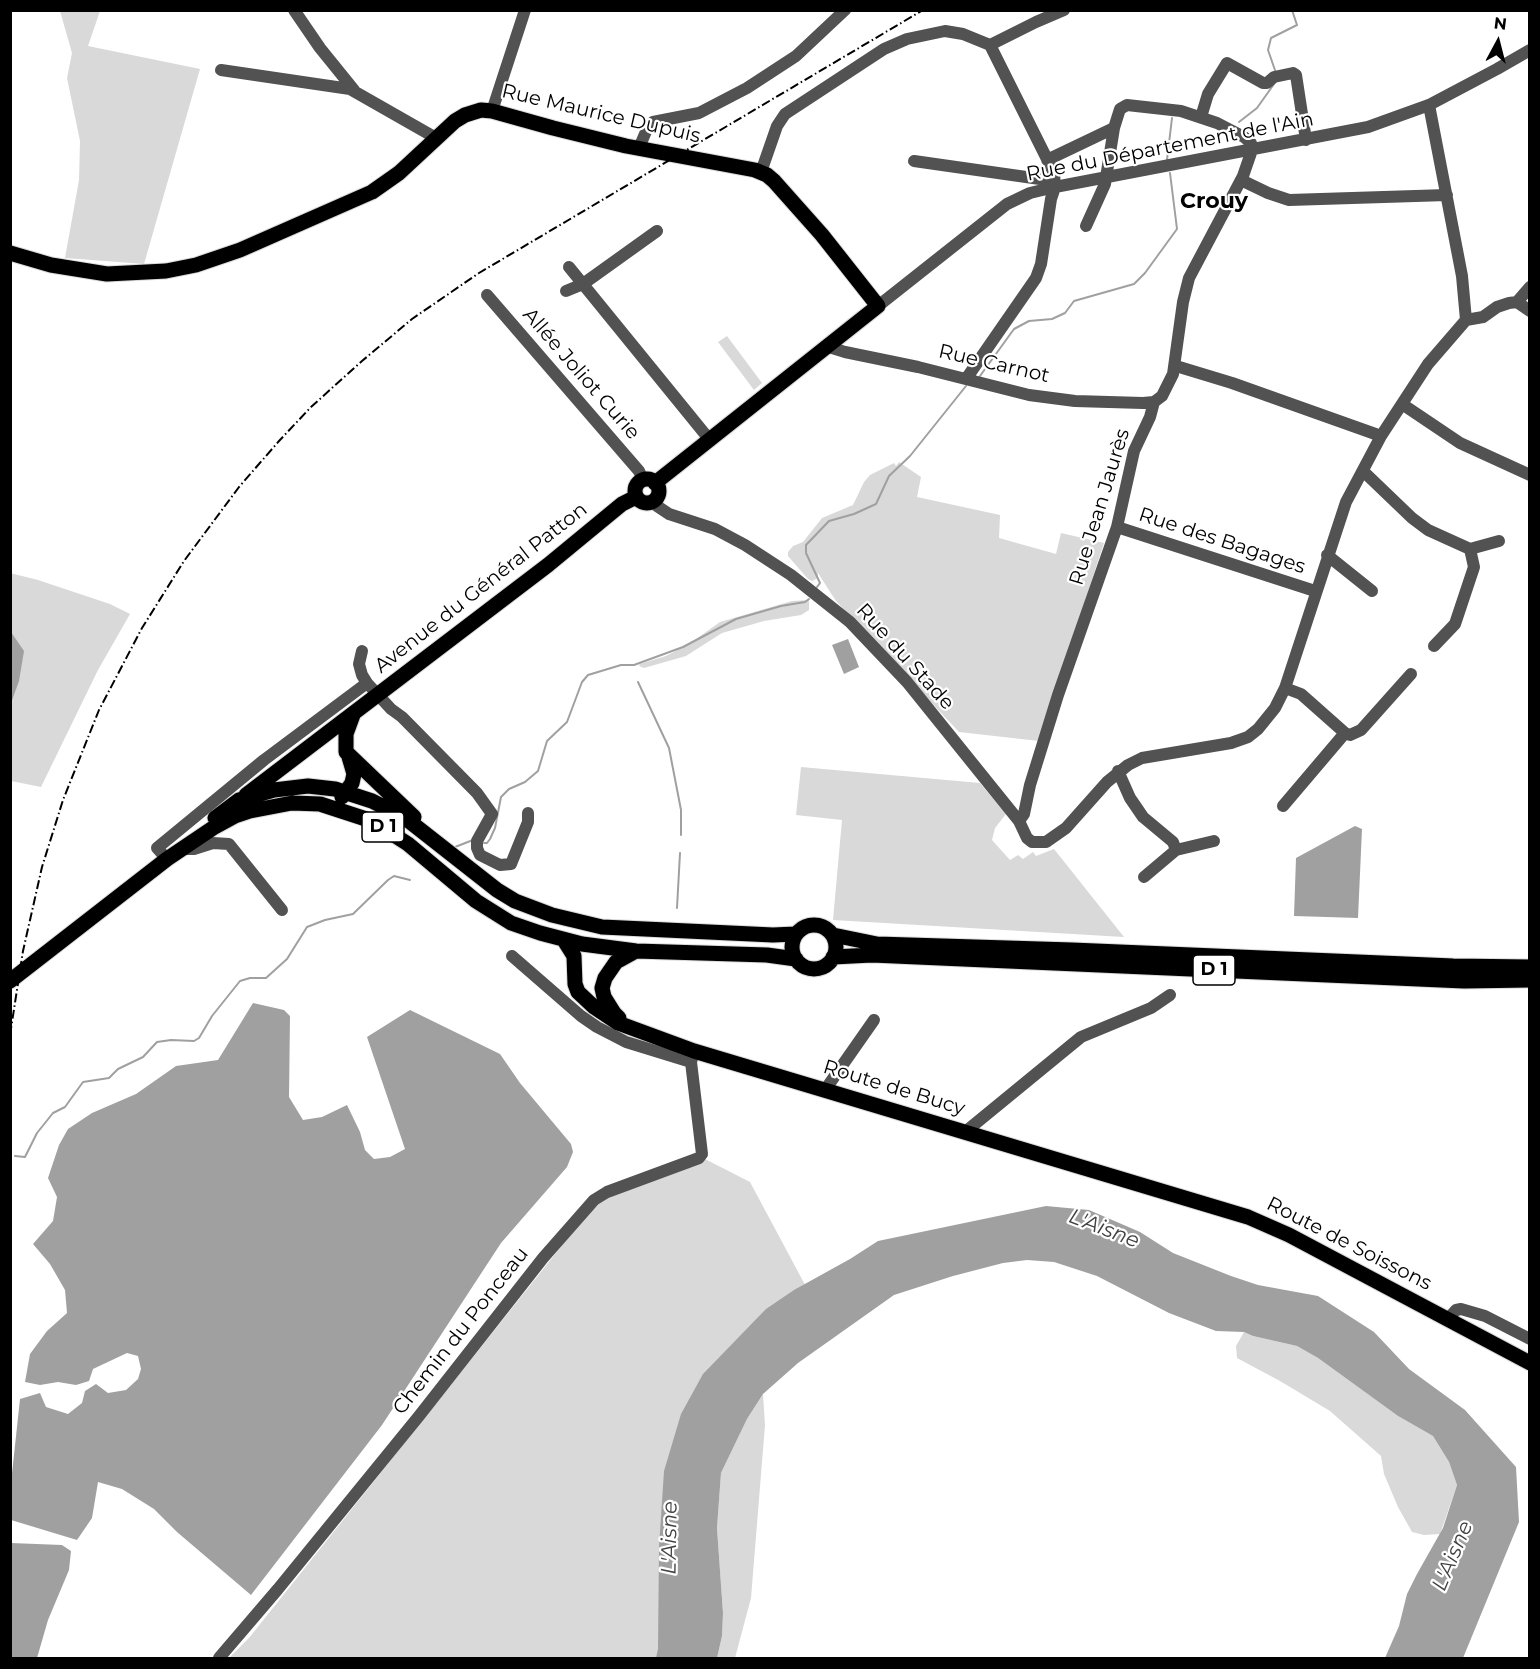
<!DOCTYPE html>
<meta charset="utf-8">
<style>
body{margin:0}
#map{position:relative;width:1540px;height:1669px;overflow:hidden;background:#fff;font-family:Montserrat,sans-serif}
canvas{display:block}
.frame{position:absolute;inset:0;border:12px solid #000;pointer-events:none}
.north{position:absolute;left:1468px;top:12px;width:60px;height:60px;-webkit-text-stroke:4px #fff;paint-order:stroke;rotate:7deg;font-size:16px;font-weight:700;line-height:24px;text-align:center;color:#000}
.north::after{content:'';display:block;margin:auto;width:21px;height:27px;background:#000;clip-path:polygon(50% 0,100% 100%,50% 72%,0 100%)}
</style>
<div id="map">
<canvas width="1540" height="1669"></canvas>
<div class="frame"></div>
<div class="north">N</div>
</div>
<script>
const c = document.querySelector('canvas').getContext('2d');
c.lineJoin = 'round';
function fill(path, color) { c.fillStyle = color; c.fill(path, 'evenodd'); }
const shape = rows => new Path2D(rows.map(r => 'M' + r).join(''));
function trace(path, color, width, dash) { c.strokeStyle = color; c.lineWidth = width; c.lineCap = dash ? 'butt' : 'round'; c.setLineDash(dash || []); c.stroke(path); }
function drawText(font, color, halo, rows, align = 'center') {
  c.font = font + ' Montserrat,sans-serif'; c.lineWidth = 4.5; c.setLineDash([]); c.textBaseline = 'middle'; c.strokeStyle = halo; c.fillStyle = color; for (const [text, x, y, turn = 0] of rows) {
    c.save(); c.translate(x, y); c.rotate((+turn || 0) * Math.PI / 180); c.textAlign = isNaN(turn) ? turn : align; if (halo) c.strokeText(text, 0, 0); c.fillText(text, 0, 0); c.restore();
  }
}
const green = shape([
 [60,11,100,11,88,46,200,69,144,264,65,258,79,180,80,141,67,78,72,53],
 [727,336,762,383,754,390,718,342],
 [899,462,921,477,917,497,1000,515,999,538,1056,554,1061,533,1104,543,1039,741,959,732,836,601,818,573,818,578,812,581,808,579,788,556,788,552,793,546,803,542,822,518,853,505,864,482,870,475,894,463,896,466],
 [10,573,38,580,110,604,130,614,98,670,41,787,11,781],
 [809,600,809,610,801,615,764,621,722,633,686,656,644,668,639,666,640,664,666,656,689,644,720,622,792,601],
 [801,767,980,783,1006,814,995,828,992,840,1010,860,1018,855,1023,859,1033,852,1036,856,1054,849,1124,937,833,920,842,820,796,815],
 [703,1158,750,1182,811,1296,705,1421,683,1658,229,1658,249,1638,599,1199],
 [1244,1332,1253,1336,1297,1346,1318,1358,1398,1416,1433,1436,1449,1462,1457,1485,1440,1534,1424,1535,1412,1532,1398,1507,1384,1474,1381,1456,1330,1411,1280,1381,1237,1358,1236,1346],
 [763,1394,765,1425,751,1598,735,1658,717,1658,722,1636,723,1613,717,1528,721,1473,747,1419]
]);
const water = shape([
 [11,632,24,651,19,681,11,703],
 [848,639,859,667,844,674,832,645],
 [1355,826,1362,829,1358,918,1294,916,1296,858],
 [253,1003,284,1010,290,1016,289,1097,303,1120,322,1117,347,1105,360,1132,365,1150,374,1159,390,1157,405,1149,367,1037,410,1010,500,1054,520,1083,571,1144,573,1152,567,1167,501,1243,382,1425,251,1595,177,1532,154,1509,122,1489,98,1482,92,1518,77,1540,11,1520,10,1492,20,1399,40,1393,46,1407,68,1414,82,1403,85,1391,96,1384,108,1393,126,1390,138,1379,141,1369,138,1356,127,1353,93,1369,89,1381,76,1385,58,1382,40,1385,25,1382,30,1354,47,1331,67,1313,65,1290,50,1264,33,1244,53,1221,57,1197,48,1178,59,1145,68,1129,92,1113,136,1094,176,1066,218,1060],
 [1046,1206,1089,1210,1140,1232,1173,1253,1231,1276,1258,1285,1318,1296,1374,1332,1409,1369,1465,1410,1516,1467,1519,1522,1463,1658,1385,1658,1399,1626,1407,1594,1417,1574,1443,1528,1457,1485,1449,1462,1433,1436,1398,1416,1318,1358,1297,1346,1253,1336,1244,1332,1216,1331,1169,1313,1097,1276,1054,1262,1027,1260,1003,1263,953,1276,894,1295,798,1363,763,1394,747,1419,721,1473,717,1528,723,1613,722,1636,717,1658,656,1658,658,1649,659,1547,664,1471,681,1414,703,1374,766,1309,794,1290,850,1259,878,1241],
 [11,1543,62,1545,71,1551,69,1570,48,1620,37,1658,11,1658]
]);
const stream = shape([
 [1276,73,1268,50,1271,38,1297,25,1292,10],
 [1239,122,1257,108,1274,84],
 [1167,160,1172,118],
 [980,376,1014,329,1029,321,1052,319,1065,313,1074,301,1134,284,1145,273,1177,229,1170,173],
 [817,587,820,583,806,553,806,545,829,521,854,514,876,504,889,476,910,456,966,386],
 [638,682,669,748,681,810,681,835],
 [484,843,487,843,490,839,495,828,501,797,509,789,525,782,538,771,547,741,567,722,582,682,588,675,621,665,634,665,683,647,736,619,781,606,805,602,809,599],
 [455,847,473,840],
 [677,908,680,853],
 [15,1156,25,1157,37,1133,53,1113,65,1107,83,1082,109,1078,118,1069,143,1057,157,1042,171,1040,194,1041,199,1038,212,1016,240,981,250,978,266,978,287,959,307,927,325,920,353,914,388,880,394,876,410,880]
]);
const minor = shape([
 [294,10,320,48,354,90],
 [221,70,350,89,436,138],
 [492,111,525,10],
 [1201,117,1208,94,1227,63,1263,83,1267,83,1274,77,1293,73,1296,75,1306,140],
 [639,148,647,129,653,122,699,113,747,88,796,56,845,10],
 [1047,160,1114,128,1120,109,1127,105,1181,111,1217,123,1244,137,1251,143,1252,150],
 [914,161,1054,181],
 [761,172,777,126,785,114,884,49,907,39,945,31,963,34,990,45,1036,22,1064,10],
 [1241,180,1268,193,1289,200,1447,195],
 [1086,226,1105,184,1114,128],
 [569,267,709,439],
 [566,291,583,284,657,231],
 [487,295,639,471,643,480],
 [1517,302,1530,287],
 [878,306,1007,204,1030,193,1055,187,1368,127,1429,105,1497,69,1530,50],
 [1466,320,1483,317,1497,307,1509,303,1517,302,1530,311],
 [828,344,832,348,845,352,918,367,1029,395,1075,401,1143,403,1154,402],
 [1176,366,1232,383,1381,436],
 [966,379,1036,278,1041,264,1051,199,1055,187,1054,173,990,45],
 [1402,404,1460,443,1530,475],
 [1363,471,1412,518,1428,530,1470,549],
 [654,501,657,506,669,514,715,529,745,545,791,575,850,622,907,682,1019,821,1027,838,1032,842,1046,842,1066,828,1107,782,1128,765,1142,758,1231,743,1248,737,1258,729,1275,708,1285,688,1346,502,1381,436,1428,364,1466,320,1462,276,1429,105],
 [1117,527,1315,591],
 [1327,555,1372,591],
 [1434,646,1455,624,1474,567,1470,549,1499,541],
 [362,651,359,664,362,675,367,683],
 [1285,688,1301,694,1345,733,1350,735,1361,730,1411,674],
 [1118,771,1130,798,1143,817,1173,842,1176,850],
 [1283,806,1345,733],
 [1019,821,1024,814,1030,785,1058,695,1117,527,1134,451,1150,417,1154,402,1162,396,1173,374,1183,302,1189,278,1243,176,1252,150],
 [182,849,194,849,213,843,229,844,282,910],
 [167,859,157,848,264,760,367,683,391,709,402,717,477,793,492,814,477,841,477,848,480,855,500,865,511,864,528,822,528,813],
 [1144,877,1176,850,1214,841],
 [512,956,581,1016,597,1027,626,1042,691,1062],
 [825,1090,874,1020],
 [968,1132,970,1128,1081,1037,1151,1008,1170,995],
 [1448,1319,1456,1310,1461,1309,1485,1316,1530,1339],
 [219,1658,278,1589,419,1416,543,1258,594,1200,607,1192,699,1158,702,1154,691,1062,694,1051]
]);
const major = shape([
 [10,253,51,265,107,274,166,271,196,265,240,250,372,192,399,173,455,121,465,115,481,110,492,111,553,128,626,146,755,170,767,175,774,181,822,235,878,306,655,483],
 '635 491a12 12 0 1 1 24 0a12 12 0 1 1-24 0Z',
 [353,715,346,734,346,752,414,817],
 [246,795,548,565,622,504,636,497],
 [342,797,352,783,354,774,349,757],
 [215,818,239,800,274,790,308,786,335,789,372,801,404,817,497,890,515,901,552,915,602,927,773,935,796,934],
 '792 947a22 22 0 1 1 44 0a22 22 0 1 1-44 0Z',
 [833,935,877,944,1072,950,1453,966,1530,967],
 [564,940,574,956,575,984,578,992,594,1007,618,1023,694,1051,1248,1217,1289,1235,1530,1363],
 [833,957,872,955,1464,981,1530,980],
 [10,981,167,859,213,828,235,816,250,811,292,803,320,804,366,819,380,826,408,844,476,901,511,923,540,933,582,944,636,951,767,955,796,959],
 [619,1018,614,1013,604,997,602,988,605,978,616,962,636,951]
]);
const rail = shape([
 [10,1035,23,951,42,867,63,800,99,710,142,628,184,561,239,487,279,441,311,407,362,361,412,319,479,273,923,10]
]);
const shields = [
 [383,827,42],
 [1214,970,42]
];
const shieldNames = [
 ["D 1",383,827],
 ["D 1",1214,970]
];
const streetNames = [
 ["Rue Maurice Dupuis",601,114,13],
 ["Rue du Département de l'Ain",1170,147,-11],
 ["Rue Carnot",994,364,13],
 ["Allée Joliot Curie",581,374,49],
 ["Rue Jean Jaurès",1100,507,-73],
 ["Rue des Bagages",1222,541,18],
 ["Avenue du Général Patton",481,588,-38],
 ["Rue du Stade",905,657,48],
 ["Route de Bucy",894,1088,17],
 ["Route de Soissons",1349,1244,27],
 ["Chemin du Ponceau",461,1331,-52]
];
const waterNames = [
 ["L'Aisne",1104,1229,21],
 ["L'Aisne",670,1538,-89],
 ["L'Aisne",1453,1556,-67]
];
const quarterNames = [
 ["Crouy",1214,202]
];
fill(green, '#d9d9d9');
fill(water, '#a0a0a0');
trace(stream, '#a0a0a0', 2);
trace(major, '#dbdbdb', 17);
trace(minor, '#525252', 12);
trace(major, '#000', 15);
trace(rail, '#000', 2, [9, 3, 1.5, 3]);
for (const [x, y, w] of shields) { const box = new Path2D(); box.roundRect(x - w / 2, y - 15, w, 30, 4.5); c.fillStyle = '#fff'; c.fill(box); trace(box, '#000', 1.5); }
drawText('bold 18px', '#000', null, shieldNames);
drawText('20px', '#000', '#fff', streetNames);
drawText('italic 21px', '#414141', '#fff', waterNames);
drawText('bold 22px', '#000', '#fff', quarterNames);
</script>
